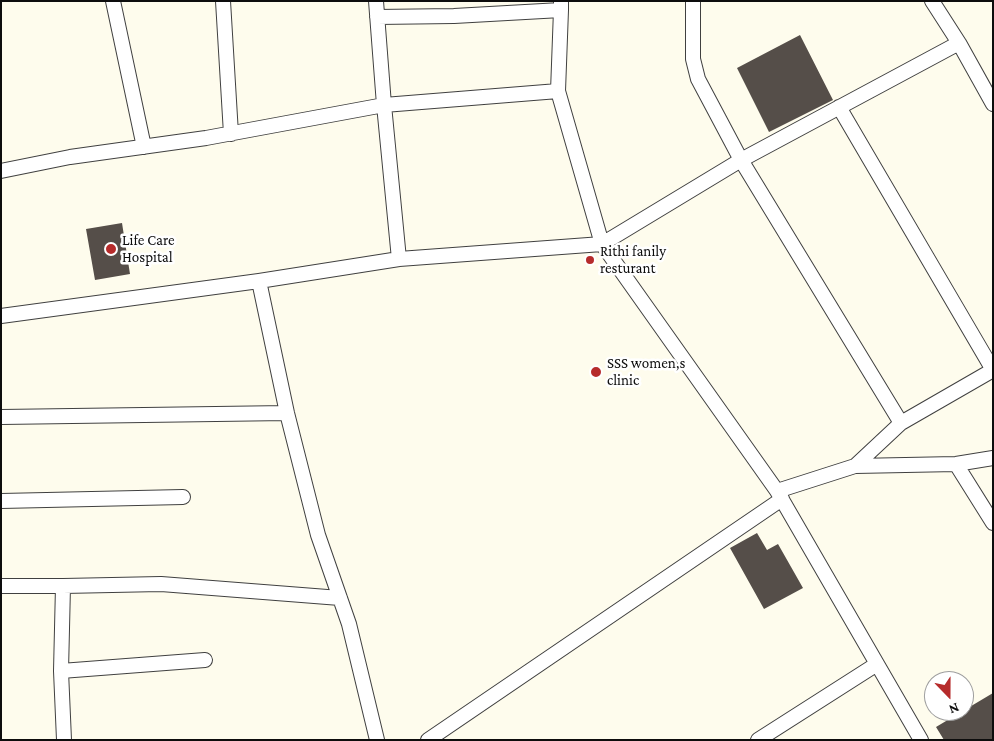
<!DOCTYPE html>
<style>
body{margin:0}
#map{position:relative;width:994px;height:741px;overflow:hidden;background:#fefced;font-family:"Crimson Pro",serif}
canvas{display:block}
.frame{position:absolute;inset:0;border:2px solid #0d0d0d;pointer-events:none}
.north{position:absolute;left:924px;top:671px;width:50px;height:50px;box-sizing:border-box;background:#fff;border:1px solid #9e9e9e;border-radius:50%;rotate:158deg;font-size:14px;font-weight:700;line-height:20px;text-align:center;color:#0d0d0d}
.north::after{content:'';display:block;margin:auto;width:18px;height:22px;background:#b62b2b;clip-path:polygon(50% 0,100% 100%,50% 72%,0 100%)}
</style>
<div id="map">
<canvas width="994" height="741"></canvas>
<div class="frame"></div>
<div class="north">N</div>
</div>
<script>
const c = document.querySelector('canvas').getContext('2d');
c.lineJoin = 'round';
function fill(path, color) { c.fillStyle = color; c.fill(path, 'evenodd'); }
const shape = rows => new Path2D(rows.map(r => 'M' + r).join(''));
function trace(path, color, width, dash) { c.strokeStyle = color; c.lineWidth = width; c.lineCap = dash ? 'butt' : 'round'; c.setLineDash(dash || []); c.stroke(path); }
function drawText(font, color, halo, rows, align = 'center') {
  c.font = font + ' "Crimson Pro",serif'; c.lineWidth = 5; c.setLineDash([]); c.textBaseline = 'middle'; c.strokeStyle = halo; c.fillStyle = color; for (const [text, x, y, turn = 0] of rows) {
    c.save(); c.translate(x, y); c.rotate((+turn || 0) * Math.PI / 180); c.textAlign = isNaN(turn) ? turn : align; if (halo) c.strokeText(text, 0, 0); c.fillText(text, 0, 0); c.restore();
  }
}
const building = shape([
 [800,35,833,100,769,132,737,68],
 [122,223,130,274,95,280,86,229],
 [757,533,767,550,778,544,803,588,764,609,730,548],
 [993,693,993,740,944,740,936,727]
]);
const minor = shape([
 [113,1,144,147],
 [223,1,231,134],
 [376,1,384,105,399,259],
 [693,1,693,59,698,79,741,160,901,423],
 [932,1,959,43,993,104],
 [561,10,558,91,602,244,741,160,959,43],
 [377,17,454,16,561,10,561,2],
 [839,107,993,370],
 [1,171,70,157,206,138,384,105,558,91],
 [259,281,287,413,318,535,349,624,377,740],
 [1,316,259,281,399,259,602,244,777,491,921,740],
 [1,417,287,413],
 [956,464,993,523],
 [855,466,901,423,993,370],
 [777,491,855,466,956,464,993,458],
 [1,501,183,497],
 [1,586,63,586,161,584,340,598],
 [63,586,61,671,64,740],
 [61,671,205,660],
 [428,740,782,499],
 [758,740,877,664]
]);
const markers = [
 [111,249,6,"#b62b2b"],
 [590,260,5,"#b62b2b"],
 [596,372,6,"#b62b2b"]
];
const poiNames = [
 ["Life Care",122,240],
 ["Hospital",122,257],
 ["Rithi fanily",600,251],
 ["resturant",600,268],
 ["SSS women,s",607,363],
 ["clinic",607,380]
];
fill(building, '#554e49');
trace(minor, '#404040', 16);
trace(minor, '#fff', 14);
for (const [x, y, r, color] of markers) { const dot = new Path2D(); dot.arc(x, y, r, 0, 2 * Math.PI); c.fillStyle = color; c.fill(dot); trace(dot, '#fff', 2); }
drawText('15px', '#0d0d0d', '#fff', poiNames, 'left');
</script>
